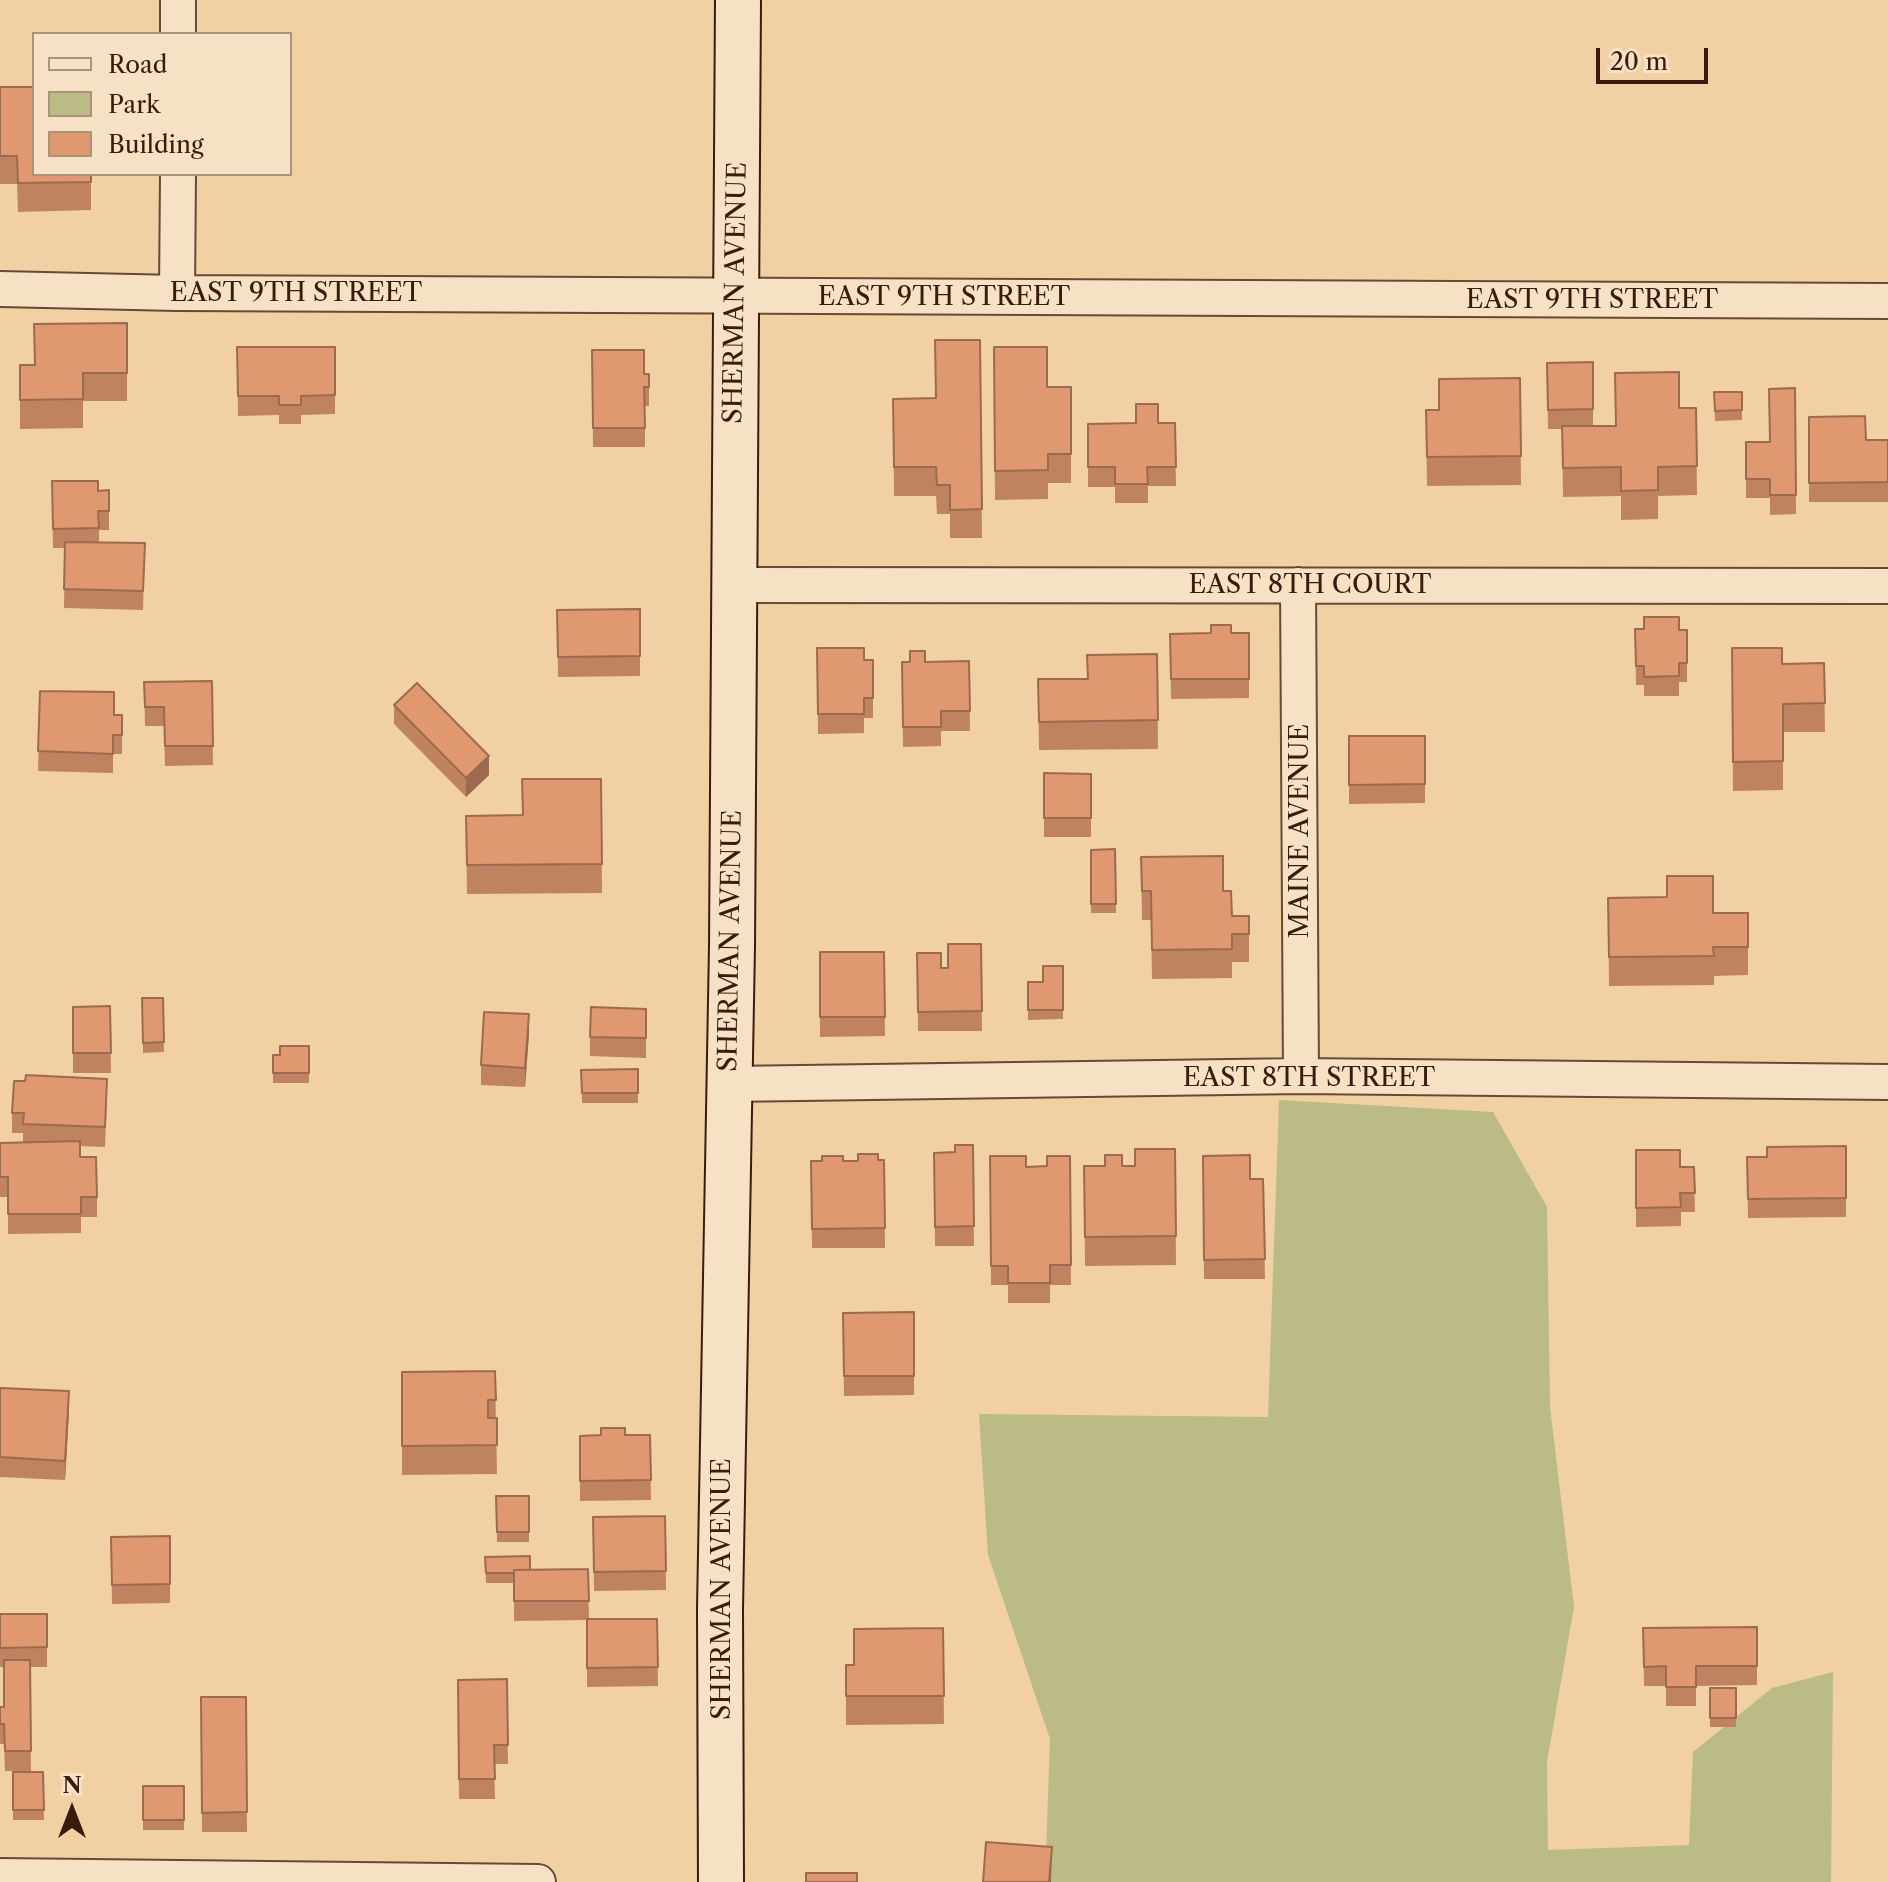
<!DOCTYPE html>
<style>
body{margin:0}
#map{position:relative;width:1888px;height:1882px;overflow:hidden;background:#f1d1a4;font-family:"Libre Caslon Text",serif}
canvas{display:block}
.legend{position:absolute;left:32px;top:32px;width:260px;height:144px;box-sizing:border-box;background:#f6e1c4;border:2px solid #aa927c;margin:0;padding:10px 14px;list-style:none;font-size:24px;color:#391c0f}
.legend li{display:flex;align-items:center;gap:16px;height:40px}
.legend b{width:40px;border:2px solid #aa927c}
.north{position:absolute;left:32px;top:1770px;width:80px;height:80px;-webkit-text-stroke:6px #f6e1c4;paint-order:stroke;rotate:0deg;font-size:22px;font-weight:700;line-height:32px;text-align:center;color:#391c0f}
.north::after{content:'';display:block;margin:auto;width:28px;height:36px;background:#391c0f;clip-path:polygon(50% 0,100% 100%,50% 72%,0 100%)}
.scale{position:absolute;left:1596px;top:48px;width:112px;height:36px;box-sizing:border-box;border:4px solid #391c0f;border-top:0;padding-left:10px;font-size:24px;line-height:28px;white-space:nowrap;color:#391c0f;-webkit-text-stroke:6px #f6e1c4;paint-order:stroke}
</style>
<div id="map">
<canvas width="1888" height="1882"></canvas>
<ul class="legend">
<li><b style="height:10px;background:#f6e1c4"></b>Road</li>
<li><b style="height:22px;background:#bbbb85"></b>Park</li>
<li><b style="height:22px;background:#df9870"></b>Building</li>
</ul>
<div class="north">N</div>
<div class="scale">20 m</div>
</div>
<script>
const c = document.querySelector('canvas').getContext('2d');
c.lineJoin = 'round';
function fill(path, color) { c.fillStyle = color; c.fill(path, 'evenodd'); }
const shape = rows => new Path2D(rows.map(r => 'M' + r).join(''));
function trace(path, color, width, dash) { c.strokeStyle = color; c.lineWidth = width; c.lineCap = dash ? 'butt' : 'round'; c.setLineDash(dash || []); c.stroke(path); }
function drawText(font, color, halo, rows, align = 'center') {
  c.font = font + ' "Libre Caslon Text",serif'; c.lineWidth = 7; c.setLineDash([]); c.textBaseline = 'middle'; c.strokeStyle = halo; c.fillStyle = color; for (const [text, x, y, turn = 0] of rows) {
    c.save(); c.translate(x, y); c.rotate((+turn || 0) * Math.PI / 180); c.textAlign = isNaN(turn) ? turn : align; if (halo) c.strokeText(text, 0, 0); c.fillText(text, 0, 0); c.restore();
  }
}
const green = shape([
 [1279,1100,1493,1112,1547,1207,1550,1407,1574,1607,1547,1762,1548,1850,1689,1845,1693,1752,1772,1688,1833,1672,1831,1882,1045,1882,1050,1739,988,1555,979,1414,1268,1417]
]);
const street = shape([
 [178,34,178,0],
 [0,289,177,293,1888,301],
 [177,293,178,174],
 [733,585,1888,586],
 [1298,585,1301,1076],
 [729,1084,1301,1076,1888,1082],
 [0,1876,538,1882]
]);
const secondary = shape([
 [721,1882,720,1609,732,946,738,0]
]);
const wall = shape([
 [0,87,91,174,91,210,18,212,17,184,0,184],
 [127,323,127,401,83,401,83,428,20,429,20,365,34,365],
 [980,340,982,538,950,538,950,514,937,514,936,496,894,496,893,399,936,398],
 [237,347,335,347,335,414,301,415,301,424,279,424,279,415,238,416],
 [994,347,1047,387,1071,387,1071,483,1048,483,1048,499,995,500],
 [592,350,644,374,649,374,649,406,645,406,645,447,593,447],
 [1593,362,1593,426,1615,426,1679,408,1696,408,1697,495,1658,496,1658,519,1621,520,1621,496,1563,497,1562,429,1548,429,1547,363],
 [1520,378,1521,485,1427,486,1426,410,1439,410],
 [1795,388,1796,514,1770,515,1770,498,1746,498,1746,442,1770,442],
 [1714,392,1742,392,1742,420,1715,421],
 [1809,417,1866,440,1888,440,1888,502,1809,502],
 [1175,423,1176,486,1148,486,1148,503,1115,503,1115,487,1088,487,1088,424],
 [52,481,98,491,109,490,109,530,99,530,99,542,145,543,143,610,64,608,65,548,53,548],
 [640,609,640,676,558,677,557,610],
 [1635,629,1687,630,1687,682,1679,682,1679,696,1644,696,1644,685,1636,685],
 [1249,633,1249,698,1171,699,1170,634],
 [817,648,864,660,873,660,873,718,864,718,864,733,818,734],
 [1732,648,1782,664,1824,663,1825,732,1783,732,1783,790,1733,791],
 [1157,654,1158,749,1039,750,1038,679,1087,679],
 [969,661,970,731,941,731,941,746,903,747,902,662],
 [212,681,213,765,165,766,164,726,145,726,144,682],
 [40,691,114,715,122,735,122,754,113,754,113,773,38,771],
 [394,705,489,775,466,797,394,724],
 [1349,736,1425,736,1425,803,1349,804],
 [1044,773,1091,774,1091,837,1044,837],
 [601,779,602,893,467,894,466,816,522,815],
 [1115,849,1116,913,1091,913,1091,850],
 [1141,857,1232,916,1249,916,1249,962,1232,962,1232,978,1152,979,1151,920,1142,920],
 [1667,897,1713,913,1748,913,1748,975,1714,976,1714,985,1609,986,1608,898],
 [981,944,982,1031,918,1031,917,953,941,968,948,968],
 [820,952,884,952,885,1036,820,1037],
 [1063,966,1063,1019,1028,1020,1028,982,1043,982],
 [142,998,163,998,164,1052,143,1053],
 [110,1006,111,1073,73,1073,73,1007],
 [646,1009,646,1058,590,1056,590,1037],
 [529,1034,525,1087,481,1085,481,1065],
 [309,1046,309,1083,273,1083,273,1055,280,1055],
 [638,1069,638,1103,582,1103,581,1070],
 [107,1098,105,1147,80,1146,80,1157,97,1197,97,1217,81,1217,81,1233,8,1234,8,1197,0,1197,0,1143,23,1142,23,1133,12,1133,12,1113],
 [973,1145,974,1246,935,1246,934,1153,955,1152],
 [1846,1146,1846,1217,1748,1218,1747,1157,1767,1157],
 [1175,1149,1176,1265,1085,1266,1084,1166,1135,1166],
 [1636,1150,1680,1167,1694,1167,1695,1212,1681,1212,1681,1226,1636,1227],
 [990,1156,1026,1167,1047,1166,1070,1156,1071,1285,1050,1285,1050,1303,1008,1303,1008,1285,991,1285],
 [1203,1156,1250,1179,1263,1179,1265,1279,1204,1279],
 [884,1160,885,1248,812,1248,811,1161],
 [914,1312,914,1395,844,1396,843,1313],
 [495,1371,497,1474,402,1475,402,1372],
 [0,1388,69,1411,65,1480,0,1477],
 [650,1435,651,1500,580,1501,580,1436],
 [496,1496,529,1496,529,1542,497,1542],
 [665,1516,666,1590,594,1591,593,1517],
 [170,1536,170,1603,112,1604,111,1537],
 [485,1557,530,1570,588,1569,589,1619,657,1619,658,1686,587,1687,587,1620,514,1621,514,1583,486,1583],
 [0,1614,47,1614,47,1667,30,1667,31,1771,5,1771,4,1744,0,1744,0,1707,4,1707,4,1667,0,1667],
 [1757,1627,1757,1685,1696,1686,1696,1706,1666,1706,1666,1686,1644,1686,1643,1628],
 [943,1628,944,1724,846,1725,846,1665,854,1665],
 [507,1679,508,1764,494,1764,495,1799,459,1799,458,1680],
 [1710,1688,1736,1688,1736,1727,1710,1727],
 [201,1697,246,1697,247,1832,202,1832],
 [13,1772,43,1772,44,1820,13,1820],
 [143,1786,184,1786,184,1830,143,1830]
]);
const shadedWall = shape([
 [489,756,489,775,466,797,466,778],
 [529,1014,529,1034,525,1087,525,1068],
 [69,1391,69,1411,65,1480,65,1461],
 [1052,1847,1051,1882,1049,1882]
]);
const building = shape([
 [0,87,34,87,34,174,91,174,91,182,18,183,17,156,0,156,0,87],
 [127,323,127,373,83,373,83,399,20,400,20,365,35,365,34,324,127,323],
 [935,340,980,340,982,509,950,510,950,485,937,485,936,467,894,467,893,399,936,398,935,340],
 [237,347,335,347,335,395,301,396,301,405,279,405,279,396,238,396,237,347],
 [994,347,1047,347,1047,387,1071,387,1071,454,1048,454,1048,470,995,471,994,347],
 [592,350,644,350,644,374,649,374,649,387,644,387,645,428,593,428,592,350],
 [1593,362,1593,409,1548,410,1547,363,1593,362],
 [1679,372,1679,408,1696,408,1697,466,1658,467,1658,490,1621,491,1621,467,1563,468,1562,426,1616,426,1615,373,1679,372],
 [1520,378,1521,456,1427,457,1426,410,1439,410,1439,379,1520,378],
 [1795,388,1796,495,1770,495,1770,479,1746,479,1746,442,1770,442,1769,389,1795,388],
 [1714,392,1742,392,1742,410,1715,411,1714,392],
 [1136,404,1158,404,1158,423,1175,423,1176,467,1147,467,1148,484,1115,484,1115,467,1088,467,1088,424,1136,423,1136,404],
 [1865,416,1866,440,1888,440,1888,482,1809,483,1809,417,1865,416],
 [52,481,98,481,98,491,109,490,109,511,98,511,99,528,53,529,52,481],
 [65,542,145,543,143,591,64,589,65,542],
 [640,609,640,656,558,657,557,610,640,609],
 [1644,617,1679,617,1679,630,1687,630,1687,663,1679,663,1679,676,1644,677,1644,666,1636,666,1635,629,1644,629,1644,617],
 [1211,625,1231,625,1231,633,1249,633,1249,679,1171,679,1170,634,1211,633,1211,625],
 [817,648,864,648,864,660,873,660,873,698,864,698,864,714,818,714,817,648],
 [1732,648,1782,648,1782,664,1824,663,1825,703,1783,704,1783,761,1733,762,1732,648],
 [910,651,925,651,925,662,969,661,970,711,941,711,941,727,903,727,902,662,910,662,910,651],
 [1157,654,1158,720,1039,722,1038,679,1088,679,1087,655,1157,654],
 [212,681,213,746,165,746,164,707,145,707,144,682,212,681],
 [417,683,489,756,466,778,394,705,417,683],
 [40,691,114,692,114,715,122,715,122,735,113,735,113,754,38,751,40,691],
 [1349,736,1425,736,1425,784,1349,785,1349,736],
 [1044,773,1091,774,1091,818,1044,818,1044,773],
 [522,779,601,779,602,864,467,865,466,816,523,815,522,779],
 [1115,849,1116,904,1091,904,1091,850,1115,849],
 [1223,856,1223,891,1231,891,1232,916,1249,916,1249,934,1232,934,1232,949,1152,950,1151,891,1142,891,1141,857,1223,856],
 [1667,876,1713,876,1713,913,1748,913,1748,947,1713,947,1714,956,1609,957,1608,898,1667,897,1667,876],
 [948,944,981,944,982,1011,918,1012,917,953,941,953,941,968,948,968,948,944],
 [820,952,884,952,885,1017,820,1017,820,952],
 [1043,966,1063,966,1063,1010,1028,1010,1028,982,1043,982,1043,966],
 [142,998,163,998,164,1042,143,1043,142,998],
 [110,1006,111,1053,73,1053,73,1007,110,1006],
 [591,1007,646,1009,646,1038,590,1037,591,1007],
 [484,1012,529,1014,525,1068,481,1065,484,1012],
 [280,1046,309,1046,309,1073,273,1073,273,1055,280,1055,280,1046],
 [638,1069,638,1093,582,1093,581,1070,638,1069],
 [26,1075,107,1079,105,1127,23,1124,24,1113,12,1113,14,1081,25,1081,26,1075],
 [80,1141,80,1157,96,1157,97,1197,81,1197,81,1214,8,1214,8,1177,0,1177,0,1143,80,1141],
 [955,1145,973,1145,974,1226,935,1227,934,1153,955,1152,955,1145],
 [1846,1146,1846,1198,1748,1199,1747,1157,1767,1157,1767,1147,1846,1146],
 [1135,1149,1175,1149,1176,1236,1085,1237,1084,1166,1105,1166,1105,1155,1122,1155,1122,1166,1135,1166,1135,1149],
 [1636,1150,1680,1150,1680,1167,1694,1167,1695,1193,1680,1193,1681,1207,1636,1208,1636,1150],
 [858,1154,878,1154,878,1160,884,1160,885,1228,812,1229,811,1161,822,1161,822,1156,843,1156,843,1161,858,1161,858,1154],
 [1250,1155,1250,1179,1263,1179,1265,1259,1204,1260,1203,1156,1250,1155],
 [990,1156,1026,1156,1026,1167,1047,1166,1047,1156,1070,1156,1071,1265,1050,1265,1050,1283,1008,1283,1008,1266,991,1266,990,1156],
 [914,1312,914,1376,844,1376,843,1313,914,1312],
 [495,1371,496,1400,488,1400,488,1418,497,1418,497,1445,402,1446,402,1372,495,1371],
 [0,1388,69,1391,65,1461,0,1457,0,1388],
 [601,1428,625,1428,625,1435,650,1435,651,1480,580,1481,580,1436,601,1435,601,1428],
 [496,1496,529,1496,529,1532,497,1532,496,1496],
 [665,1516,666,1571,594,1572,593,1517,665,1516],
 [170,1536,170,1584,112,1585,111,1537,170,1536],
 [530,1556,530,1570,514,1570,514,1573,486,1573,485,1557,530,1556],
 [588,1569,589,1601,514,1601,514,1570,588,1569],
 [0,1614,47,1614,47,1647,0,1648,0,1614],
 [587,1619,657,1619,658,1667,587,1668,587,1619],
 [1757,1627,1757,1666,1696,1666,1696,1687,1666,1687,1666,1666,1644,1667,1643,1628,1757,1627],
 [943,1628,944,1696,846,1696,846,1665,854,1665,854,1629,943,1628],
 [4,1660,30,1660,31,1751,5,1751,4,1724,0,1724,0,1707,4,1707,4,1660],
 [507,1679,508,1745,494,1745,495,1779,459,1779,458,1680,507,1679],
 [1710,1688,1736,1688,1736,1718,1710,1718,1710,1688],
 [201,1697,246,1697,247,1812,202,1813,201,1697],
 [13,1772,43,1772,44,1810,13,1810,13,1772],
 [143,1786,184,1786,184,1820,143,1820,143,1786],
 [986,1842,1052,1847,1049,1882,983,1882,986,1842],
 [806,1873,857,1873,857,1882,806,1882,806,1873]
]);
const streetNames = [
 ["EAST 9TH STREET",296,293],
 ["SHERMAN AVENUE",736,293,-89],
 ["EAST 9TH STREET",944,297],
 ["EAST 9TH STREET",1592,300],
 ["EAST 8TH COURT",1310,585],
 ["MAINE AVENUE",1300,831,-90],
 ["SHERMAN AVENUE",731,941,-89],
 ["EAST 8TH STREET",1309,1078],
 ["SHERMAN AVENUE",722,1589,-90]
];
fill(green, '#bbbb85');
trace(street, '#674934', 38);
trace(secondary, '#391c0f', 48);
trace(street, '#f6e1c4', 34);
trace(secondary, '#f6e1c4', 44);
fill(wall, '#c08360');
fill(shadedWall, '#9c6a4e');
fill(building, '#df9870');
trace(building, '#9c6a4e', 2);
drawText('26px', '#391c0f', '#f6e1c4', streetNames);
</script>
